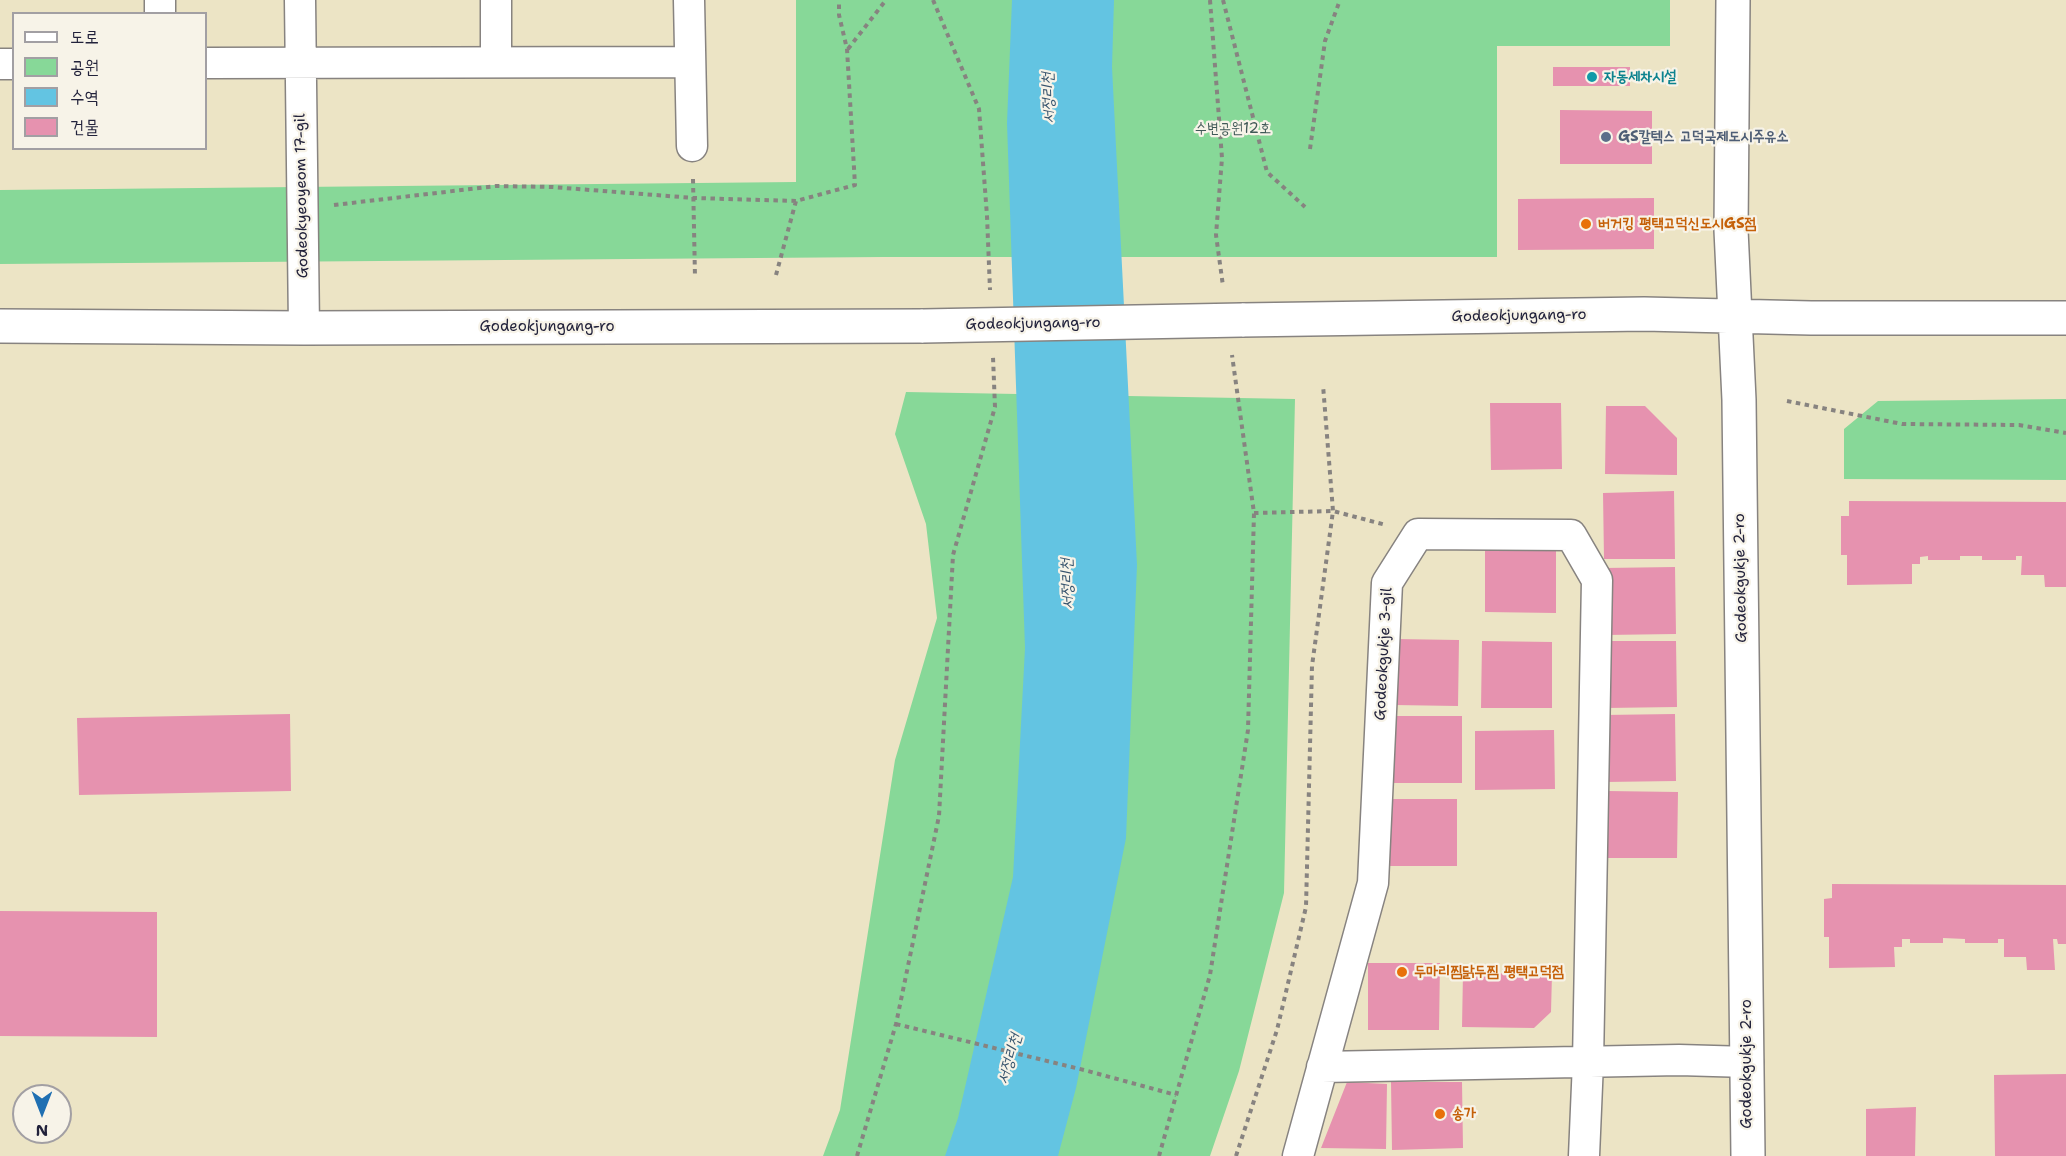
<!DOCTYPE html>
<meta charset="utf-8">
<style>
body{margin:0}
#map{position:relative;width:2066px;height:1156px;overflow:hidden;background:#ece4c5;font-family:"Shantell Sans","Poor Story",sans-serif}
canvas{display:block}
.legend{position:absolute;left:12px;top:12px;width:195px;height:138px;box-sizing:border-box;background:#f7f3e8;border:2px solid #a29fa3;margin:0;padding:8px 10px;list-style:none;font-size:18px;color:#22223b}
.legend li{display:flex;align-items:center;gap:12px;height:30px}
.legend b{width:30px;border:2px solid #a29fa3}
.north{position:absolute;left:12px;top:1084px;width:60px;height:60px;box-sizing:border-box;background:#f7f3e8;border:2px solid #a29fa3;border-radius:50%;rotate:180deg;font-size:16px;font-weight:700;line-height:24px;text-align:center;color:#22223b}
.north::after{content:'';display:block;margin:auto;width:21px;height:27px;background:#1f6fb2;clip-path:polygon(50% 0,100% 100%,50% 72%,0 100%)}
</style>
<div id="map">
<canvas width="2066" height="1156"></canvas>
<ul class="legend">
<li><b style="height:8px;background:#fff"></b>도로</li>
<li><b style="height:16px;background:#87d898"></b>공원</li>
<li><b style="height:16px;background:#63c4e2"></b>수역</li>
<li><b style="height:16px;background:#e692af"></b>건물</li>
</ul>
<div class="north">N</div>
</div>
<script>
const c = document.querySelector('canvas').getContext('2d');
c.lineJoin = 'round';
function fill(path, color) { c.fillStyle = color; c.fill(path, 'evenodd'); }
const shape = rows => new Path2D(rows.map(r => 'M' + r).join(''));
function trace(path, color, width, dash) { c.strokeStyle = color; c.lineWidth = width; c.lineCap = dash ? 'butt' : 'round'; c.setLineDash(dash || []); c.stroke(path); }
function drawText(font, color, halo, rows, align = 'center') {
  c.font = font + ' "Shantell Sans","Poor Story",sans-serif'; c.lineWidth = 4.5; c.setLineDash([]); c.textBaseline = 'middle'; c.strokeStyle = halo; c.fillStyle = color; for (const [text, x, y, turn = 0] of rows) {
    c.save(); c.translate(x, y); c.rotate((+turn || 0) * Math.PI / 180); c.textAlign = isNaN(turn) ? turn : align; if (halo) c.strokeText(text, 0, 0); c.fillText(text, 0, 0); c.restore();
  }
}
const green = shape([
 [796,0,1670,0,1670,46,1497,46,1497,257,883,257,0,264,0,190,796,182],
 [906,392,1295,399,1284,893,1239,1071,1210,1156,823,1156,840,1110,895,760,937,618,926,524,895,434],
 [2066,399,2066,480,1844,479,1844,429,1878,401]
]);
const water = shape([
 [1012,0,1114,0,1112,67,1137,565,1126,838,1076,1088,1058,1156,945,1156,958,1118,1013,877,1025,648,1007,123]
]);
const building = shape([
 [1553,67,1630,67,1630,86,1553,86],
 [1560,110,1652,111,1652,164,1560,164],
 [1654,198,1654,249,1518,250,1518,199],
 [1490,403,1561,403,1562,469,1491,470],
 [1606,406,1645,406,1677,438,1677,475,1605,474],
 [1674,491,1675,559,1604,559,1603,493],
 [1849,501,2066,502,2066,587,2045,587,2044,575,2021,575,2022,556,2016,556,2016,560,1982,560,1982,556,1960,556,1960,560,1928,560,1928,556,1920,557,1920,564,1912,564,1912,584,1847,585,1847,555,1841,555,1841,516,1849,516],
 [1485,546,1556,546,1556,613,1485,612],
 [1675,567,1676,634,1605,635,1604,568],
 [1395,639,1459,640,1458,706,1394,705],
 [1482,641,1552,642,1552,708,1481,708],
 [1605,641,1676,641,1677,707,1606,708],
 [290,714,291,791,79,795,77,718],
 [1675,714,1676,781,1605,782,1604,715],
 [1391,716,1462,716,1462,783,1391,783],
 [1554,730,1555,789,1475,790,1475,731],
 [1607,791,1678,792,1677,858,1606,858],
 [1387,799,1457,799,1457,866,1386,866],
 [1832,884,2066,885,2066,944,2058,944,2057,939,2053,939,2055,970,2027,970,2026,957,2004,957,2004,939,1998,939,1998,943,1965,943,1965,939,1943,938,1943,943,1910,943,1910,939,1902,939,1902,947,1894,947,1895,967,1829,968,1829,937,1824,937,1824,899,1832,898],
 [0,911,157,912,157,1037,0,1036],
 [1368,963,1440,963,1439,1030,1368,1030],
 [1463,973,1552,974,1551,1012,1534,1028,1462,1027],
 [2066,1074,2066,1156,1995,1156,1994,1075],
 [1347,1082,1387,1084,1386,1149,1321,1148],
 [1391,1082,1462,1082,1463,1148,1392,1150],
 [1916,1107,1915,1156,1866,1156,1866,1109]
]);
const path = shape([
 [933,0,979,109,987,216,990,290],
 [1210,0,1222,158,1216,235,1223,286],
 [1223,0,1267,172,1305,207],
 [848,49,886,0],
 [1310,149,1325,41,1340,0],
 [693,179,695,277],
 [334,205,496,186,552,187,694,198,796,201],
 [776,275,796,201,855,185,847,49,839,15,839,0],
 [1787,401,1902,424,2019,425,2066,433],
 [1254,513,1333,511,1386,525],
 [896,1024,1084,1070,1176,1095],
 [857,1156,896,1024,939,816,953,555,995,407,993,357],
 [1159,1156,1210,975,1248,730,1254,513,1232,355],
 [1236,1156,1277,1030,1306,907,1312,666,1333,511,1323,385]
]);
const street = shape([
 [160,0,160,14],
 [300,0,304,328],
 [496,0,496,62],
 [689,0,692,146],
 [206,63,690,62],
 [0,64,14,64],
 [1322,1067,1679,1060,1748,1062],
 [1298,1156,1373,883,1387,583,1418,534,1571,535,1597,580,1588,1062,1584,1156]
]);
const secondary = shape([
 [1733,0,1731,230,1739,400,1748,1156],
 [1242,320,1644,314,1811,318,2066,318],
 [0,326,304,328,923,326]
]);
const secondaryBridge = shape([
 [923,326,1242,320]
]);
const markers = [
 [1592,77,6,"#0f9aa8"],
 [1606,137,6,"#5c6f8a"],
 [1586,224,6,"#e8710a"],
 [1402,972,6,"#e8710a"],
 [1440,1114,6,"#e8710a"]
];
const cultureNames = [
 ["자동세차시설",1604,77]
];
const parkNames = [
 ["수변공원12호",1233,129]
];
const serviceNames = [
 ["GS칼텍스 고덕국제도시주유소",1618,137]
];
const streetNames = [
 ["Godeokyeoyeom 17-gil",302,196,-91],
 ["Godeokjungang-ro",1519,316,-1],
 ["Godeokjungang-ro",1033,324,-1],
 ["Godeokjungang-ro",547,327],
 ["Godeokgukje 2-ro",1741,578,-91],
 ["Godeokgukje 3-gil",1384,654,-87],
 ["Godeokgukje 2-ro",1747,1064,-90]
];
const foodNames = [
 ["버거킹 평택고덕신도시GS점",1598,224],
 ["두마리찜닭두찜 평택고덕점",1414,972],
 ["송가",1452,1114]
];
const waterNames = [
 ["서정리천",1049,98,-92],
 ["서정리천",1068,584,-92],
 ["서정리천",1010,1059,-74]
];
fill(green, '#87d898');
fill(water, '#63c4e2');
fill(building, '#e692af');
trace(street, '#878380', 33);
trace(secondary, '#878380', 36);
trace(path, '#878380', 4, [4.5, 4.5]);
trace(street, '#fff', 30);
trace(secondary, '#fff', 33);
trace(secondaryBridge, '#878380', 36, []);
trace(secondaryBridge, '#fff', 33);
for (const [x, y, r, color] of markers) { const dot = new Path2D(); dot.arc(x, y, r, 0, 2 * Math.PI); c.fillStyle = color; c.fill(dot); trace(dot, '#f7f3e8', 2); }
drawText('bold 15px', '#0d838f', '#f7f3e8', cultureNames, 'left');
drawText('15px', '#405957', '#f7f3e8', parkNames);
drawText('bold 15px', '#4e5e75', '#f7f3e8', serviceNames, 'left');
drawText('15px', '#22223b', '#f7f3e8', streetNames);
drawText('bold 15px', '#c56008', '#f7f3e8', foodNames, 'left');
drawText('italic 16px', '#36536d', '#f7f3e8', waterNames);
</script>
